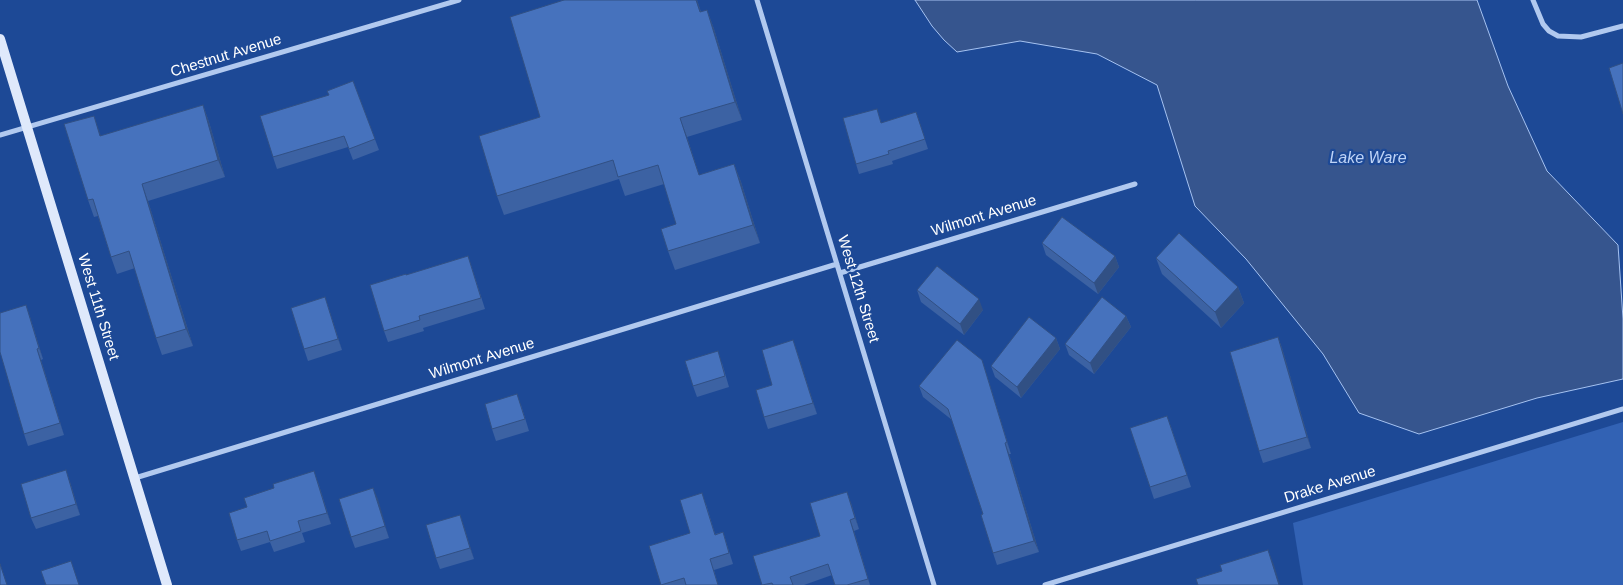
<!DOCTYPE html>
<style>
body{margin:0}
canvas{display:block;background:#1d4996}
</style>
<canvas width="1623" height="585"></canvas>
<script>
const c = document.querySelector('canvas').getContext('2d');
c.lineJoin = 'round';
function fill(path, color) { c.fillStyle = color; c.fill(path, 'evenodd'); }
const shape = rows => new Path2D(rows.map(r => 'M' + r).join(''));
function trace(path, color, width, dash) { c.strokeStyle = color; c.lineWidth = width; c.lineCap = dash ? 'butt' : 'round'; c.setLineDash(dash || []); c.stroke(path); }
function drawText(font, color, halo, rows, align = 'center') {
  c.font = font + ' Helvetica,sans-serif'; c.lineWidth = 4.5; c.setLineDash([]); c.textBaseline = 'middle'; c.strokeStyle = halo; c.fillStyle = color; for (const [text, x, y, turn = 0] of rows) {
    c.save(); c.translate(x, y); c.rotate((+turn || 0) * Math.PI / 180); c.textAlign = isNaN(turn) ? turn : align; if (halo) c.strokeText(text, 0, 0); c.fillText(text, 0, 0); c.restore();
  }
}
const green = shape([
 [1623,422,1623,585,1303,585,1293,523]
]);
const water = shape([
 [915,0,1477,0,1508,86,1547,171,1618,245,1623,319,1623,379,1537,398,1419,434,1359,413,1323,354,1246,259,1195,206,1157,85,1097,54,1020,41,957,52,944,40,932,26,915,0]
]);
const street = shape([
 [757,0,934,585],
 [1533,0,1543,24,1549,31,1558,36,1581,37,1623,26],
 [0,135,459,0],
 [840,273,1135,184],
 [135,478,837,264],
 [1045,585,1623,409]
]);
const secondary = shape([
 [0,39,167,585]
]);
const wall = shape([
 [697,0,701,12,707,10,714,29,742,120,687,137,699,175,734,164,741,182,760,243,675,270,668,251,676,224,664,184,625,196,619,179,504,215,497,196,540,117],
 [353,81,379,150,353,160,348,147,277,169,273,157,329,95],
 [203,105,209,122,225,177,148,201,193,346,162,355,156,338,135,268,117,274,111,257,98,216,94,217,88,200,101,136],
 [916,112,928,149,892,161,893,164,859,174,856,164,880,119,881,123],
 [1042,243,1115,256,1119,267,1098,294,1046,255],
 [468,256,485,309,423,328,424,331,388,342,384,331,406,275],
 [1156,258,1238,287,1244,303,1221,328,1162,274],
 [917,290,983,310,964,335,921,302],
 [325,297,342,350,308,361,304,349],
 [1126,316,1131,327,1094,374,1069,355,1065,344],
 [30,317,43,359,41,360,64,435,28,446,24,434],
 [1278,337,1282,348,1311,448,1263,463,1259,451],
 [1056,338,1060,349,1021,398,995,377,991,366],
 [793,340,817,414,768,429,764,417,772,385],
 [982,360,1011,454,1009,454,1039,552,997,565,993,553,983,514,952,420,923,397,919,386],
 [722,363,729,387,697,397,693,386],
 [521,405,529,431,496,441,492,429],
 [1171,427,1191,487,1154,499,1150,487],
 [70,482,80,515,36,529,31,518],
 [318,482,331,524,302,533,305,542,274,552,270,542,241,551,237,540,247,507],
 [373,488,389,538,355,548,351,537],
 [851,503,859,529,854,531,870,585,835,585,832,575,804,585,762,585,820,536],
 [706,504,715,534,723,532,733,564,714,570,718,585,661,585],
 [460,515,474,559,440,569,436,558]
]);
const shadedWall = shape([
 [696,0,697,0,707,31,700,12],
 [707,10,714,29,742,120,735,102],
 [203,105,209,122,225,177,218,160],
 [94,116,100,133,106,153,100,136],
 [680,118,687,137,705,193],
 [734,164,741,182,760,243,753,225],
 [142,184,148,201,193,346,186,329],
 [1115,256,1119,267,1098,294,1094,283],
 [1238,287,1244,303,1221,328,1215,312],
 [325,297,329,309,342,350,338,339],
 [979,299,983,310,964,335,960,324],
 [26,305,30,317,43,359,39,348],
 [1126,316,1131,327,1094,374,1090,363],
 [1278,337,1282,348,1311,448,1307,437],
 [1056,338,1060,349,1021,398,1017,387],
 [793,340,797,351,817,414,813,403],
 [37,349,41,360,64,435,60,423],
 [982,360,986,372,1011,454,1007,442],
 [1005,443,1009,454,1039,552,1034,541],
 [66,470,70,482,80,515,76,504],
 [314,471,318,482,331,524,327,513],
 [373,488,378,499,389,538,385,526],
 [847,492,851,503,859,529,855,518],
 [460,515,464,526,474,559,470,548],
 [850,520,854,531,870,585,868,579],
 [1268,550,1274,565,1280,585,1279,585]
]);
const building = shape([
 [564,0,696,0,700,12,707,10,735,102,680,118,699,175,734,164,753,225,668,251,661,229,676,224,658,165,618,177,613,160,497,196,479,136,540,117,510,17,564,0],
 [1623,63,1623,114,1609,68,1623,63],
 [353,81,375,139,349,149,344,136,273,157,260,116,329,95,327,91,353,81],
 [203,105,218,160,142,184,186,329,156,338,129,251,111,257,93,199,88,200,64,124,94,116,100,136,203,105],
 [877,109,881,123,916,112,925,139,888,151,889,154,856,164,843,118,877,109],
 [1062,217,1115,256,1094,283,1042,243,1062,217],
 [1179,233,1238,287,1215,312,1156,258,1179,233],
 [468,256,481,298,419,316,420,320,384,331,370,285,406,274,406,275,468,256],
 [937,266,979,299,960,324,917,290,937,266],
 [325,297,338,339,304,349,291,308,325,297],
 [1102,297,1126,316,1090,363,1065,344,1102,297],
 [26,305,39,348,37,349,60,423,24,434,0,352,0,313,26,305],
 [1029,317,1056,338,1017,387,991,366,1029,317],
 [1278,337,1307,437,1259,451,1230,352,1278,337],
 [793,340,813,403,764,417,756,390,772,385,762,350,793,340],
 [957,340,982,360,1007,442,1005,443,1034,541,993,553,981,515,983,514,948,409,919,386,957,340],
 [718,351,725,376,693,386,685,361,718,351],
 [517,394,525,419,492,429,485,404,517,394],
 [1167,416,1187,475,1150,487,1130,428,1167,416],
 [66,470,76,504,31,518,21,484,66,470],
 [314,471,327,513,298,521,301,531,270,541,267,531,237,540,229,513,247,507,244,498,274,488,273,484,314,471],
 [373,488,385,526,351,537,339,499,373,488],
 [847,492,855,518,850,520,868,579,847,585,835,585,828,564,790,577,793,585,773,585,772,583,762,585,753,556,820,536,810,503,847,492],
 [702,493,715,535,723,532,729,553,710,559,718,585,686,585,684,578,661,585,649,546,690,533,680,500,702,493],
 [460,515,470,548,436,558,426,525,460,515],
 [1268,550,1279,585,1198,585,1196,579,1222,571,1220,565,1268,550],
 [71,561,79,585,46,585,41,571,71,561],
 [0,564,7,585,0,585,0,564]
]);
const streetNames = [
 ["Chestnut Avenue",226,56,-17],
 ["Wilmont Avenue",984,216,-17],
 ["West 12th Street",858,289,73],
 ["West 11th Street",98,307,73],
 ["Wilmont Avenue",482,359,-17],
 ["Drake Avenue",1330,485,-17]
];
const waterNames = [
 ["Lake Ware",1368,159]
];
fill(green, '#3262b4');
fill(water, '#36558e');
trace(water, '#a5c2f1', 1);
trace(street, '#b1c9ef', 5);
trace(secondary, '#dfe9fb', 10);
fill(wall, '#3c62a3');
fill(shadedWall, '#315084');
fill(building, '#4672bd');
trace(building, '#315084', 1);
drawText('15px', '#fff', '#1d4996', streetNames);
drawText('italic 16px', '#bed3f6', '#1d4996', waterNames);
</script>
